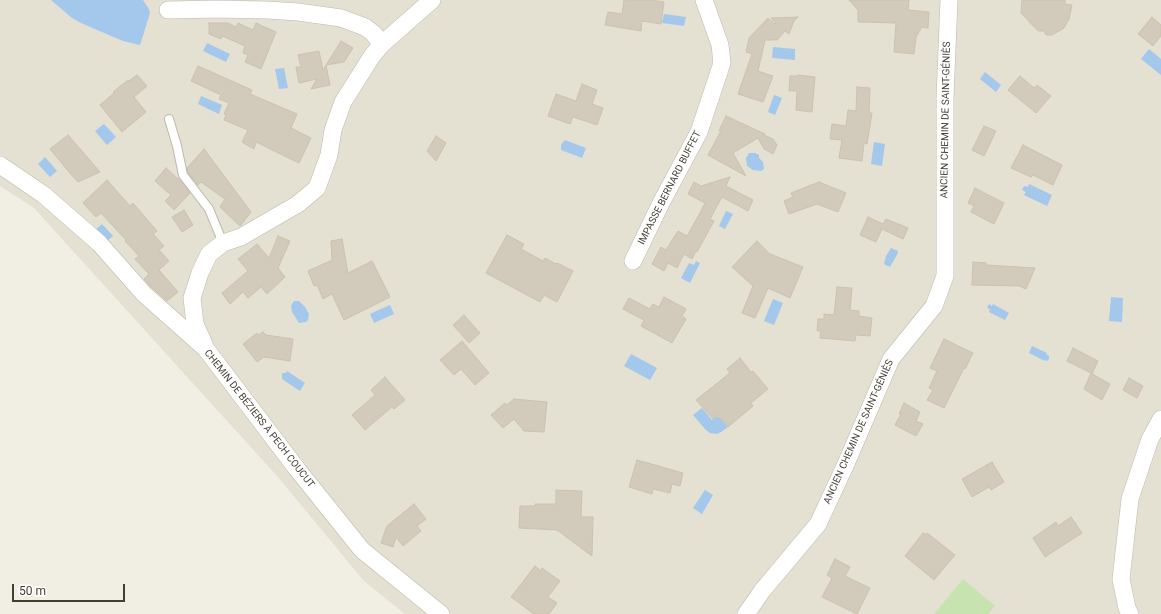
<!DOCTYPE html>
<meta charset="utf-8">
<style>
body{margin:0}
#map{position:relative;width:1161px;height:614px;overflow:hidden;background:#f1eee4;font-family:Roboto,sans-serif}
canvas{display:block}
.scale{position:absolute;left:12px;top:584px;width:113px;height:18px;box-sizing:border-box;border:2px solid #423e34;border-top:0;padding-left:5px;font-size:12px;line-height:14px;white-space:nowrap;color:#423e34;-webkit-text-stroke:3px #fff;paint-order:stroke}
</style>
<div id="map">
<canvas width="1161" height="614"></canvas>
<div class="scale">50 m</div>
</div>
<script>
const c = document.querySelector('canvas').getContext('2d');
c.lineJoin = 'round';
function fill(path, color) { c.fillStyle = color; c.fill(path, 'evenodd'); }
const shape = rows => new Path2D(rows.map(r => 'M' + r).join(''));
function trace(path, color, width, dash) { c.strokeStyle = color; c.lineWidth = width; c.lineCap = dash ? 'butt' : 'round'; c.setLineDash(dash || []); c.stroke(path); }
function drawText(font, color, halo, rows, align = 'center') {
  c.font = font + ' Roboto,sans-serif'; c.lineWidth = 3; c.setLineDash([]); c.textBaseline = 'middle'; c.strokeStyle = halo; c.fillStyle = color; for (const [text, x, y, turn = 0] of rows) {
    c.save(); c.translate(x, y); c.rotate((+turn || 0) * Math.PI / 180); c.textAlign = isNaN(turn) ? turn : align; if (halo) c.strokeText(text, 0, 0); c.fillText(text, 0, 0); c.restore();
  }
}
const residential = shape([
 [0,0,1161,0,1161,614,405,614,364,581,277,476,34,208,0,186]
]);
const green = shape([
 [963,579,995,606,988,614,934,614]
]);
const water = shape([
 [51,0,143,0,149,9,150,13,140,45,123,41,81,23,72,18],
 [664,14,686,17,684,26,662,23],
 [207,43,230,54,226,62,203,51],
 [773,47,795,49,795,60,772,58],
 [1149,49,1161,59,1161,75,1141,59],
 [284,68,288,88,279,89,275,69],
 [985,72,1001,85,996,92,980,79],
 [774,95,782,98,775,115,768,112],
 [201,96,222,105,219,114,198,104],
 [104,124,116,137,107,145,95,131],
 [565,140,586,148,582,158,561,150,561,145],
 [874,142,885,144,882,166,871,164],
 [749,153,755,153,759,155,759,158,763,162,764,169,761,171,753,170,747,166,746,158],
 [45,157,57,171,50,177,38,164],
 [1029,184,1052,195,1047,206,1024,195,1026,192,1022,190,1024,186,1028,187],
 [726,211,733,214,725,229,719,226],
 [102,224,113,236,106,242,95,230],
 [891,248,898,251,898,253,890,267,884,264,886,256],
 [696,261,700,263,690,283,681,278,689,263,694,265],
 [1111,297,1123,298,1122,322,1109,321],
 [773,299,783,303,774,325,764,321],
 [294,301,299,301,305,307,309,314,308,320,306,322,299,323,292,312,291,306],
 [989,304,992,306,993,304,1009,313,1005,320,989,312,990,309,987,308],
 [390,305,394,314,374,323,370,314],
 [1032,346,1047,353,1046,354,1049,356,1049,359,1047,361,1043,360,1029,353],
 [631,354,657,368,650,380,624,366],
 [287,371,305,383,300,391,282,379,282,373,286,373],
 [702,408,712,420,718,416,728,427,721,432,717,434,710,433,705,429,693,415],
 [705,490,713,495,702,514,693,508]
]);
const building = shape([
 [624,0,652,0,664,2,661,24,642,21,641,31,605,25,608,12,622,14,624,0],
 [849,0,909,0,908,10,929,12,928,28,922,27,916,37,914,54,894,52,896,23,858,22,858,10,849,0],
 [1022,0,1065,0,1065,4,1072,5,1069,19,1064,28,1052,35,1046,35,1044,31,1038,31,1021,13,1022,0],
 [798,17,794,21,789,34,785,31,777,40,765,40,758,71,773,76,763,102,738,94,752,54,746,52,749,38,768,18,775,24,776,23,771,18,798,17],
 [1152,17,1161,25,1161,36,1153,46,1138,34,1152,17],
 [209,23,228,23,236,27,238,23,253,30,256,23,276,32,261,69,245,62,248,55,243,53,245,46,222,36,221,39,209,34,209,23],
 [341,41,353,48,344,62,326,65,330,85,311,89,317,79,299,83,296,67,301,67,298,55,319,51,323,70,341,41],
 [198,66,252,90,250,94,297,114,291,128,311,138,299,163,256,142,254,149,242,142,248,130,224,120,226,115,224,114,229,103,219,99,221,95,191,81,198,66],
 [137,75,147,86,134,97,146,112,122,132,100,105,114,93,113,92,128,80,129,81,137,75],
 [798,75,815,77,812,112,796,110,797,91,789,91,790,76,798,76,798,75],
 [1020,76,1034,88,1037,85,1051,96,1036,113,1008,90,1020,76],
 [582,84,597,90,592,104,603,108,597,125,573,117,570,124,548,116,556,94,576,101,582,84],
 [857,87,870,88,869,113,872,113,867,144,864,143,862,161,839,158,842,140,830,139,832,124,846,126,848,110,856,111,857,87],
 [726,116,765,134,764,135,773,139,777,145,773,154,764,149,758,138,733,153,746,176,708,155,721,131,719,131,726,116],
 [984,126,996,131,984,156,972,150,984,126],
 [68,135,100,172,78,182,69,172,50,149,68,135],
 [436,136,446,143,436,161,427,151,436,136],
 [1023,145,1062,165,1053,185,1033,175,1031,177,1011,168,1023,145],
 [204,149,251,212,240,226,220,207,225,199,201,182,198,185,188,173,187,168,204,149],
 [166,168,178,179,178,178,190,193,174,210,165,201,171,195,155,181,166,168],
 [730,177,726,186,753,200,748,211,722,197,710,219,714,221,697,252,696,251,692,259,684,254,677,268,668,263,664,271,652,264,661,247,666,250,678,231,687,236,700,213,705,203,688,194,694,182,701,186,730,177],
 [107,180,130,206,133,203,157,231,153,234,164,246,159,250,169,261,159,270,178,292,167,301,151,287,144,279,149,274,135,259,139,256,125,241,126,240,101,213,96,217,83,203,107,180],
 [819,182,846,193,838,212,817,204,789,214,784,201,793,197,791,193,819,182],
 [975,188,1004,203,994,224,971,212,974,206,968,203,975,188],
 [184,210,193,225,182,232,172,217,184,210],
 [868,217,883,224,886,219,908,228,903,239,882,229,876,242,860,235,868,217],
 [507,235,524,244,521,249,543,261,545,258,556,264,557,263,573,271,557,302,544,295,540,302,486,273,507,235],
 [278,236,290,241,278,268,285,277,267,294,261,287,248,298,243,292,230,304,222,293,248,271,238,259,257,244,269,258,278,236],
 [342,239,348,273,372,261,390,297,344,320,332,294,323,299,317,285,314,286,308,271,332,260,331,241,342,239],
 [757,241,770,254,803,267,790,298,768,288,755,318,742,313,753,286,732,267,757,241],
 [973,262,986,263,986,265,1035,268,1026,289,1019,286,972,285,973,262],
 [837,287,852,288,850,310,859,311,859,316,872,318,870,336,856,335,855,341,820,338,821,331,817,331,818,319,824,319,824,314,834,315,837,287],
 [664,297,686,309,682,316,686,319,672,343,641,326,644,320,623,309,629,298,650,309,653,304,659,307,664,297],
 [464,315,480,333,469,343,453,325,464,315],
 [263,332,266,335,293,339,290,361,264,357,257,362,243,344,257,333,258,335,263,332],
 [944,339,973,353,965,369,964,368,944,408,927,400,933,390,929,388,937,371,930,368,944,339],
 [462,341,489,373,475,385,461,369,454,375,440,360,462,341],
 [1073,348,1098,361,1092,374,1110,384,1102,400,1084,389,1091,373,1067,361,1073,348],
 [740,358,751,372,753,371,768,389,751,403,753,406,728,427,718,415,713,419,696,400,730,373,727,369,740,358],
 [385,377,405,400,394,409,392,407,365,430,352,415,375,395,371,390,385,377],
 [1129,378,1143,386,1137,398,1123,390,1129,378],
 [514,399,547,402,544,432,524,431,514,419,503,428,491,415,505,403,507,405,514,399],
 [904,403,920,412,916,421,923,424,916,436,895,425,901,414,899,414,904,403],
 [637,460,683,473,680,486,672,484,670,493,653,489,652,494,629,487,637,460],
 [992,462,1004,482,991,490,989,487,972,497,962,479,992,462],
 [556,490,582,491,581,517,593,517,592,556,557,530,519,528,520,506,535,506,535,504,556,504,556,490],
 [414,504,426,519,417,526,421,531,403,546,396,537,393,547,381,543,387,526,414,504],
 [1071,517,1082,533,1045,557,1033,538,1056,522,1058,526,1071,517],
 [923,533,926,535,927,533,955,555,934,580,905,556,923,533],
 [835,559,850,567,845,576,870,588,857,614,822,597,832,578,827,575,835,559],
 [535,566,541,571,542,568,560,581,548,597,557,603,549,614,534,614,511,597,535,566]
]);
const service = shape([
 [169,119,177,146,183,175,209,209,223,243]
]);
const minor = shape([
 [168,10,217,9,267,10,298,12,341,18,365,27,373,33,382,44],
 [0,165,44,195,99,243,144,294,206,349,297,469,362,550,441,614],
 [633,261,662,201,699,132,722,63,720,45,704,0],
 [204,344,195,324,192,298,200,273,209,254,223,243,241,237,298,204,317,188,329,155,333,130,343,102,372,56,382,44,432,0],
 [746,614,762,591,818,524,845,466,891,359,934,306,945,276,945,98,949,0],
 [1130,614,1127,608,1121,579,1130,499,1150,439,1161,419]
]);
const streetNames = [
 ["ANCIEN CHEMIN DE SAINT-GÉNIÈS",946,120,-89],
 ["IMPASSE BERNARD BUFFET",670,188,-63],
 ["CHEMIN DE BÉZIERS À PECH COUCUT",259,419,52],
 ["ANCIEN CHEMIN DE SAINT-GÉNIÈS",859,432,-66]
];
fill(residential, '#e4e0d2');
fill(green, '#c7e3af');
fill(water, '#a3c8eb');
fill(building, '#d2caba');
trace(building, '#ccc3ae', 1);
trace(service, '#beb9aa', 10);
trace(minor, '#beb9aa', 18);
trace(service, '#fff', 8);
trace(minor, '#fff', 17);
drawText('10px', '#423e34', '#fff', streetNames);
</script>
